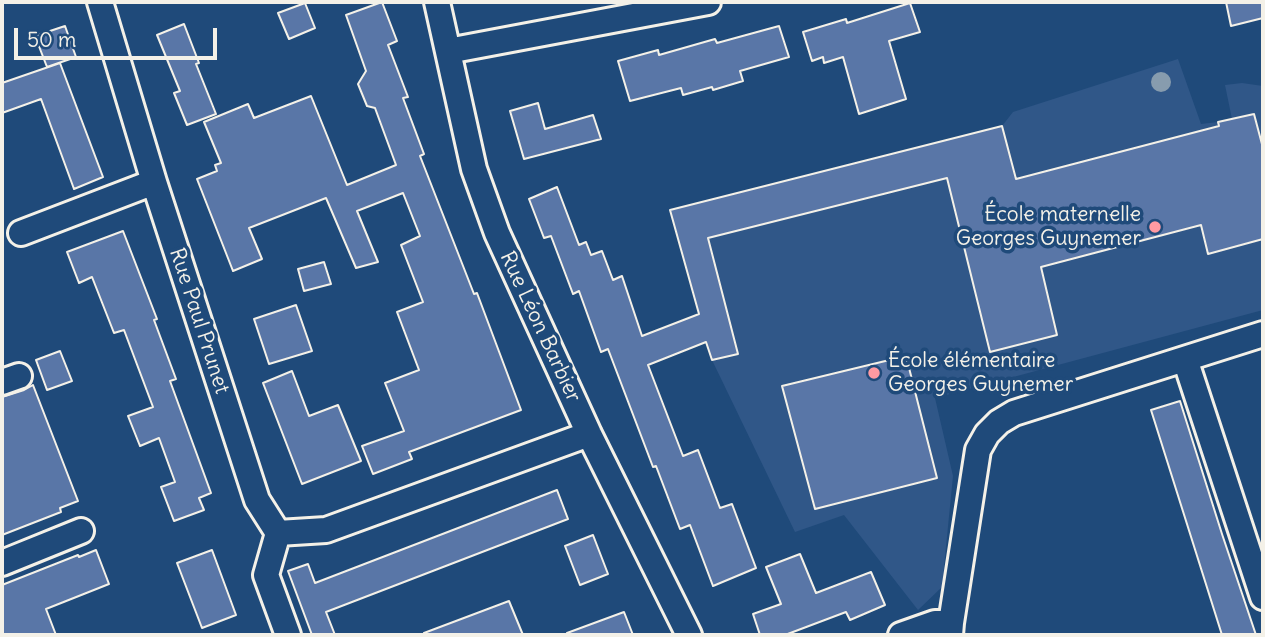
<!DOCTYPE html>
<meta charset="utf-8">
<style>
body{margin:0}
#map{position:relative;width:1265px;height:637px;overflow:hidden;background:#1f4a7a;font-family:Delius,sans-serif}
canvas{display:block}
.frame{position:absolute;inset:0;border:4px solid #f4f1e8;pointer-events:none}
.scale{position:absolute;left:14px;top:28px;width:203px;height:32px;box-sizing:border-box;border:4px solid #f4f1e8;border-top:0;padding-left:9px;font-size:21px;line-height:24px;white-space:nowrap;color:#f4f1e8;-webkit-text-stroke:5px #1f4a7a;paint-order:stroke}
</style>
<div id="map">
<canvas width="1265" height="637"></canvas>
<div class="frame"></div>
<div class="scale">50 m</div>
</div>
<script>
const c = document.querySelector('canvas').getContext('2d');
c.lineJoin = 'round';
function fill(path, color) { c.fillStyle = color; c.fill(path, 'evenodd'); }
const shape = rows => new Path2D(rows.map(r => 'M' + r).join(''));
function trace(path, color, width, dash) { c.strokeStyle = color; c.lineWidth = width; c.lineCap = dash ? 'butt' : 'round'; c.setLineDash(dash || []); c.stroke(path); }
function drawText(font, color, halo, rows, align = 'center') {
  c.font = font + ' Delius,sans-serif'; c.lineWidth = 7; c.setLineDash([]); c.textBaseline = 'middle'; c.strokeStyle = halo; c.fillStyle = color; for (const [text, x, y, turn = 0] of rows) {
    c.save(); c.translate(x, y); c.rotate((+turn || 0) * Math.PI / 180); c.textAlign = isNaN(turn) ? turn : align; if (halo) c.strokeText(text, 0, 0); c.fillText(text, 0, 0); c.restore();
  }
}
const built = shape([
 [1178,59,1201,124,1218,122,1232,119,1225,85,1242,83,1263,86,1263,310,935,398,953,476,942,587,918,610,844,515,795,532,712,360,670,210,1002,126,1013,112]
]);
const building = shape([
 [382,2,397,41,388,45,408,97,403,98,424,154,420,156,474,294,477,293,521,410,409,452,412,459,373,474,362,446,404,431,385,383,419,370,397,312,423,302,401,245,420,236,403,193,357,211,378,262,356,268,326,198,249,228,262,259,233,271,197,179,217,171,215,165,221,163,204,122,248,104,254,118,311,96,347,185,396,165,375,108,367,106,358,84,366,71,346,15,382,2],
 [1226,2,1263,2,1263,18,1231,26,1226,2],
 [305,3,315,28,289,39,278,13,305,3],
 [910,3,920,32,889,41,906,99,859,114,843,57,824,63,823,57,812,61,803,32,846,19,847,23,910,3],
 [184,24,199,63,196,64,216,114,187,125,174,93,180,91,157,35,184,24],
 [65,26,76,57,47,67,35,36,65,26],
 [779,26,789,57,740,71,743,81,713,90,712,87,683,95,681,88,630,101,618,61,658,50,659,55,715,39,717,43,779,26],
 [60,63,103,177,74,189,41,99,2,113,2,83,60,63],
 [538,103,545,129,593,115,601,139,524,159,510,111,538,103],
 [1254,114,1263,148,1263,239,1208,254,1201,225,1041,267,1057,335,990,352,947,178,708,238,738,354,712,360,706,342,648,365,683,456,698,450,720,508,732,504,756,568,713,586,690,525,680,529,656,466,653,467,608,349,601,352,579,291,573,294,551,236,544,238,529,199,557,187,579,245,586,242,591,255,602,251,613,280,622,276,642,336,699,314,670,210,1002,126,1016,179,1219,126,1218,122,1254,114],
 [123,231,157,319,154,320,176,379,170,381,211,493,199,498,204,510,174,521,161,487,175,482,159,438,140,446,128,416,153,407,124,330,114,333,92,277,79,283,67,252,123,231],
 [324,262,331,284,304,291,298,269,324,262],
 [296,305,312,351,269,364,254,319,296,305],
 [60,351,72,381,47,390,36,360,60,351],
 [906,356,937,478,815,509,782,386,906,356],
 [292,371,309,416,338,405,361,461,302,484,263,383,292,371],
 [33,385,78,501,60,508,61,512,2,535,2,397,24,390,33,385],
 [1180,401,1222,534,1256,635,1222,635,1151,410,1180,401],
 [557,490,568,519,326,612,335,635,312,635,288,571,308,564,315,583,557,490],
 [593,535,608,574,580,585,565,546,593,535],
 [96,550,109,584,46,609,56,635,2,635,2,585,78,555,79,557,96,550],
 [212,550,236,615,202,628,177,563,212,550],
 [800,554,816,593,871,572,885,605,850,620,846,612,785,635,760,635,753,614,781,604,766,567,800,554],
 [509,601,523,635,425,635,424,633,509,601],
 [624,612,633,635,567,635,567,633,624,612]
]);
const minor = shape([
 [100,2,154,182,257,500,278,533,266,575,288,635],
 [437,2,474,169,497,233,589,434,689,635],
 [448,51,708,2],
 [21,233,154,182],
 [1185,359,1263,597],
 [2,382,19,376],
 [278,533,326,530,589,434],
 [2,563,81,531],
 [901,635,935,623,951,623],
 [950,635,951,623,978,450,987,434,999,422,1014,413,1263,334]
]);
const trees = [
 [1161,82]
];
const markers = [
 [1155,227,7,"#ff9aa2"],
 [874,373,7,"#ff9aa2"]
];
const poiNames = [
 ["École maternelle",1141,215],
 ["Georges Guynemer",1141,239],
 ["École élémentaire",888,361,"left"],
 ["Georges Guynemer",888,385,"left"]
];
const streetNames = [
 ["Rue Paul Prunet",199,321,72],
 ["Rue Léon Barbier",540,327,65]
];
fill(built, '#305788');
fill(building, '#5976a7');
trace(building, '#f4f1e8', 2);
trace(minor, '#f4f1e8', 30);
trace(minor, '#1f4a7a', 24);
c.fillStyle = '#879cae';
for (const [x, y] of trees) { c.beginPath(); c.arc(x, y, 10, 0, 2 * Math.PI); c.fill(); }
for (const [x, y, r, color] of markers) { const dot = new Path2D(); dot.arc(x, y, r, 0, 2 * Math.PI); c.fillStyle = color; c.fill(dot); trace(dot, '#1f4a7a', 2.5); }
drawText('21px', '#f4f1e8', '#1f4a7a', poiNames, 'right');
drawText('21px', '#f4f1e8', '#1f4a7a', streetNames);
</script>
